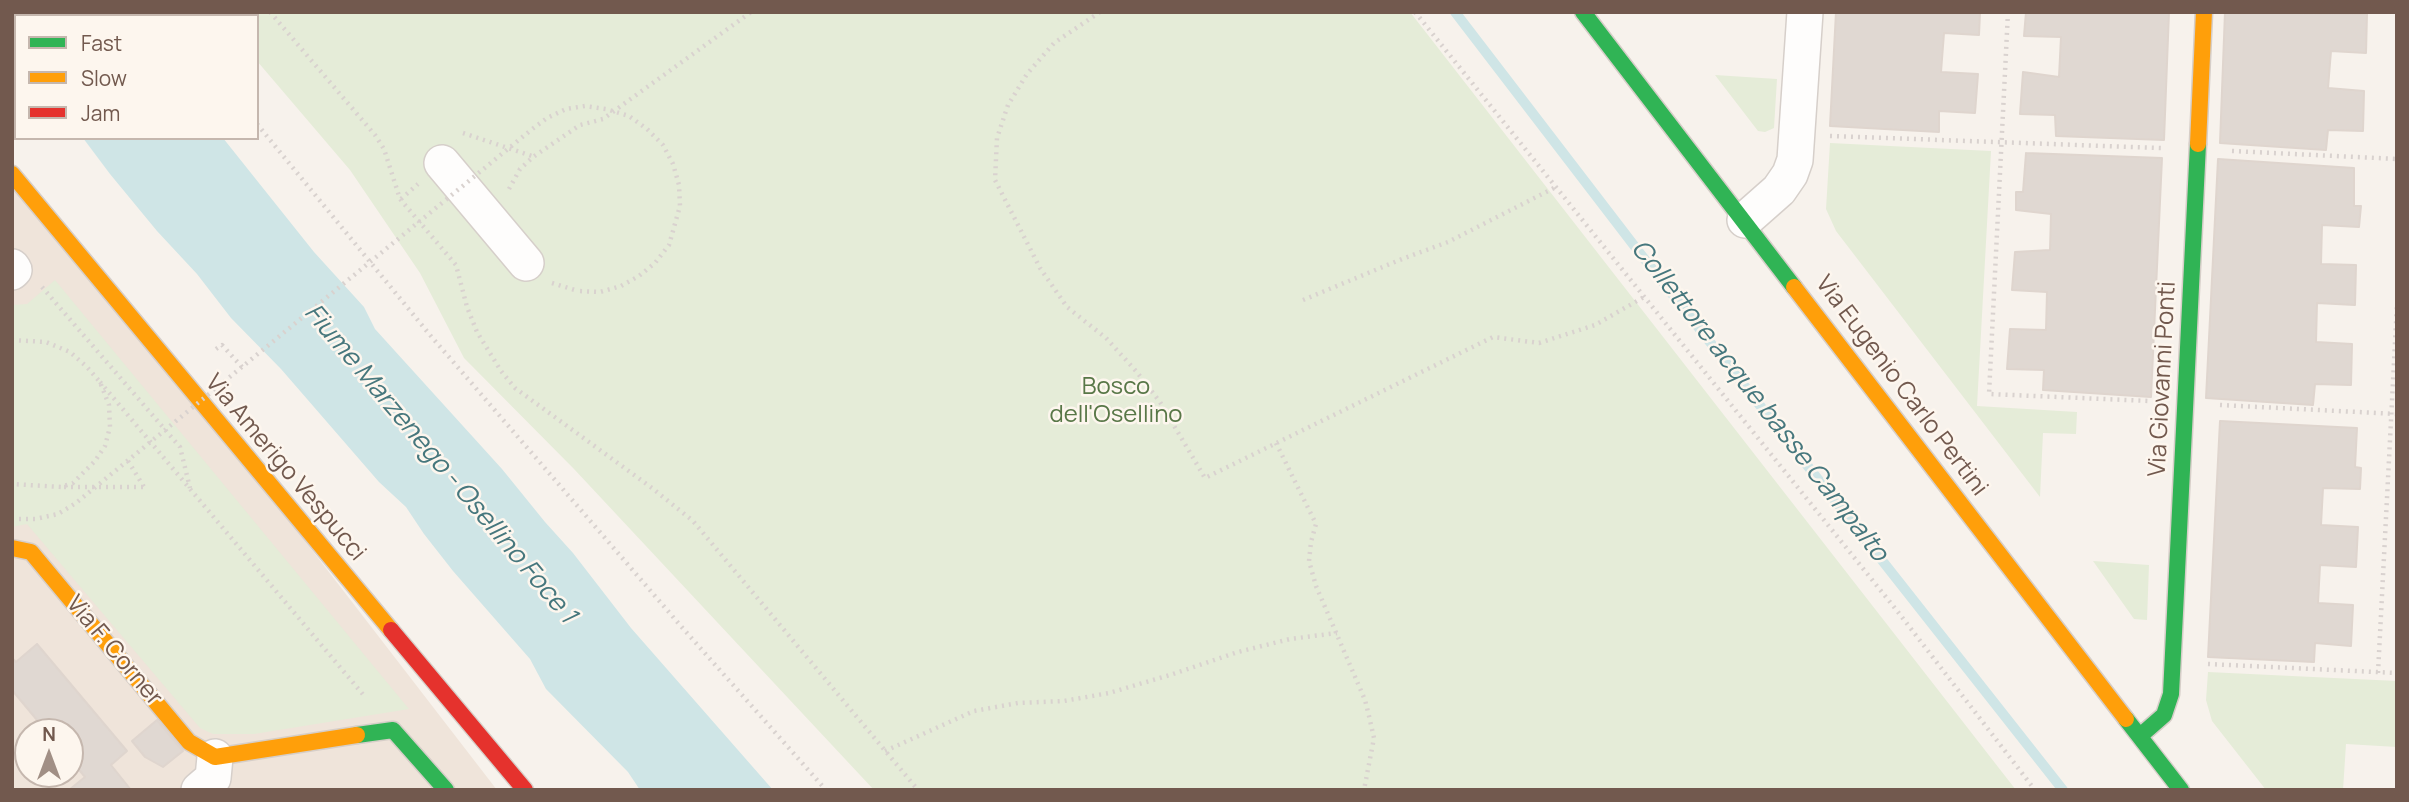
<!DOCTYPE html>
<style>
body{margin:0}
#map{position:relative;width:2409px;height:802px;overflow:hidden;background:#f7f2ec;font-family:Manrope,sans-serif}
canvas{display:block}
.frame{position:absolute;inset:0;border:14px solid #72594e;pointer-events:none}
.legend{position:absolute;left:14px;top:14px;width:245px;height:126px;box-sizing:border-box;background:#fdf6ee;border:2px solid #c5b7ae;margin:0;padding:9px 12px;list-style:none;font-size:21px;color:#72594e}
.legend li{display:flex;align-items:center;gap:14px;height:35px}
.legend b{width:35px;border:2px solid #c5b7ae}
.north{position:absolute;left:14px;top:718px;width:70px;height:70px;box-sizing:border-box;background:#fdf6ee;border:2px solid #c5b7ae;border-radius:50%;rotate:0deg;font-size:19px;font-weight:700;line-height:28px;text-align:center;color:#72594e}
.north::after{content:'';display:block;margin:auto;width:24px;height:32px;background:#a18f85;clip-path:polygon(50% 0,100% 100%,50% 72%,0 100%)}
</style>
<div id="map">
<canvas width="2409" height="802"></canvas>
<div class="frame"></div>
<ul class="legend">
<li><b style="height:9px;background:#30b455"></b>Fast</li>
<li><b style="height:9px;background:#ff9f0a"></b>Slow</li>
<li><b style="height:9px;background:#e5322d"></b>Jam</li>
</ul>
<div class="north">N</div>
</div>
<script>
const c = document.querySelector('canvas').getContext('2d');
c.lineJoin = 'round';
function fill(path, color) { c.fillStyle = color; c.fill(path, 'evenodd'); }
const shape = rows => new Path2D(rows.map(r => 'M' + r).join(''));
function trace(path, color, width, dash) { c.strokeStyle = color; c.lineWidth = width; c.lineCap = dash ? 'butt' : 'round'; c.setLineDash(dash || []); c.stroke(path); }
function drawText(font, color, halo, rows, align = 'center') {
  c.font = font + ' Manrope,sans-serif'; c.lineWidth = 5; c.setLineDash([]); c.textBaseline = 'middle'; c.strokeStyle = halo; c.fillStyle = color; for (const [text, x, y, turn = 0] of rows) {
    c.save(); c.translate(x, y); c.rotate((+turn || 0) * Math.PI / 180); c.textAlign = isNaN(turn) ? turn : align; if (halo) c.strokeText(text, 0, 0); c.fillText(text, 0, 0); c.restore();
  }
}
const residential = shape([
 [12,161,497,790,12,790],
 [28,732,70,732,70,774,28,774]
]);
const green = shape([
 [217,12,1410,12,2016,790,874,790,574,469,464,358,420,273,350,170,257,61,257,16,220,16],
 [1715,75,1777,79,1774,128,1765,132,1758,131],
 [1830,143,1991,151,1977,406,2077,412,2076,434,2043,433,2040,497,1836,231,1826,209],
 [55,280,409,709,254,734,213,734,200,728,27,524,12,527,12,305,27,304],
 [2093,561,2149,565,2147,620,2134,619],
 [2208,672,2397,681,2397,747,2346,744,2343,790,2266,790,2212,721,2206,700]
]);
const water = shape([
 [12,12,118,12,121,16,16,16,16,59,12,56],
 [83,138,223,138,314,252,364,307,375,329,502,469,545,522,573,553,631,628,773,790,640,790,628,772,546,689,530,659,453,571,424,534,406,507,379,482,281,369,231,318,197,274,157,231,110,174]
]);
const stream = shape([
 [1455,12,1639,252,2063,790]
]);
const building = shape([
 [1836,12,1980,12,1979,35,1944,33,1941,72,1978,74,1975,113,1939,111,1939,132,1830,126,1836,12],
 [2026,12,2169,12,2164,140,2056,136,2055,115,2020,114,2023,72,2059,77,2061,37,2024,36,2026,12],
 [2225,12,2367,14,2366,53,2331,51,2328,88,2364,91,2363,131,2328,130,2326,150,2220,143,2225,12],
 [2026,153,2162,158,2151,397,2043,390,2044,370,2007,369,2010,329,2046,330,2047,292,2012,290,2015,252,2050,250,2051,214,2016,210,2016,192,2023,192,2026,153],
 [2218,159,2354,168,2354,206,2361,206,2359,227,2322,225,2321,264,2356,265,2355,305,2317,303,2316,342,2352,344,2351,385,2315,384,2313,405,2206,398,2218,159],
 [2220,421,2357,428,2355,467,2361,468,2360,489,2323,488,2321,525,2358,527,2356,567,2320,565,2318,603,2353,605,2351,646,2315,643,2314,662,2208,657,2220,421],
 [37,644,127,751,111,765,131,790,69,790,85,777,70,759,70,732,47,732,12,690,12,658,16,662,37,644],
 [157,720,183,751,163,767,145,757,132,741,157,720]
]);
const path = shape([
 [163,12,166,16],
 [270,12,375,135,384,149,400,199,456,265,467,307,477,332,501,371,515,388,652,488,693,521,918,790],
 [1100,12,1054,43,1027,74,1008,105,997,138,995,180,1040,268,1067,307,1106,338,1136,371,1160,402,1205,478,1493,337,1539,343,1595,325,1644,297],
 [1415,12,1898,612,2035,790],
 [2008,12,1989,394,2149,401],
 [257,124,430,335,680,625,826,790],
 [463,133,532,156],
 [1830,136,2161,148],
 [2232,151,2397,159],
 [509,189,520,169,533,157,580,125,603,119,751,12],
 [401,199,418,184],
 [552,283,578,291],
 [42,287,180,447,190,488],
 [1303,300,1402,259,1448,242,1556,187],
 [12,340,46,342,70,352,87,367,100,382,109,405,110,427,105,446,95,461,73,483,61,487,12,484],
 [216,349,222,345,242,367],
 [100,382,366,698],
 [2220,405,2397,414],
 [1276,443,1316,524,1311,542,1309,561,1316,586,1365,700,1369,716,1374,738,1364,790],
 [128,461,144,487],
 [64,487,144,487],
 [2208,664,2397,673],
 [2378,673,2397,304],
 [885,751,974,711,1018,703,1064,701,1109,693,1170,675,1238,652,1290,639,1337,633]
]);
const street = shape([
 [442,163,526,263],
 [1745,220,1779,190,1790,174,1795,160,1805,12],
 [12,267,14,270,12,272],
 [199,790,213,778,215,757]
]);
const fast = shape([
 [1583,12,1794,287],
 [2126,719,2181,790],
 [357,735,393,730,446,790],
 [2140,736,2164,715,2171,694,2198,144]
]);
const slow = shape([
 [2198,144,2204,12],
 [12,174,391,630],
 [1794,287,2126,719],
 [12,548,31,552,189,742,215,757,357,735]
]);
const jam = shape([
 [391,630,525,790]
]);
const pathBridge = shape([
 [12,519,35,519,58,514,76,503,531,130,547,118,566,109,585,106,606,109,629,116,647,129,663,145,673,164,679,185,680,206,669,245,655,263,639,276,621,286,600,292,578,291]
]);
const streetNames = [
 ["Via Giovanni Ponti",2163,379,-87],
 ["Via Eugenio Carlo Pertini",1901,386,53],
 ["Via Amerigo Vespucci",285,468,50],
 ["Via F. Corner",114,651,50]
];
const parkNames = [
 ["Bosco",1116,387],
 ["dell'Osellino",1116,415]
];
const waterNames = [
 ["Collettore acque basse Campalto",1759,401,52],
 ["Fiume Marzenego - Osellino Foce 1",440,464,50]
];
fill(residential, '#efe4da');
fill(green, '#e5ecd8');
fill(water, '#cfe5e6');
trace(stream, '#cfe5e6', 10);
fill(building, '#e0d8d2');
trace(building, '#dfd5ce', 2);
trace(street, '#d6cfca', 38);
trace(fast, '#d6cec8', 19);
trace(slow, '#d6cec8', 19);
trace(jam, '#d6cec8', 19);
trace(path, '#d9d2cf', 4.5, [2, 5]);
trace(street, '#fefdfc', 35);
trace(fast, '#30b455', 16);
trace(slow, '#ff9f0a', 16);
trace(jam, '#e5322d', 16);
trace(pathBridge, '#d9d2cf', 4.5, [2, 5]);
drawText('24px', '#72594e', '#fdf6ee', streetNames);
drawText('24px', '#587747', '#fdf6ee', parkNames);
drawText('italic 26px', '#46777d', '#fdf6ee', waterNames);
</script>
